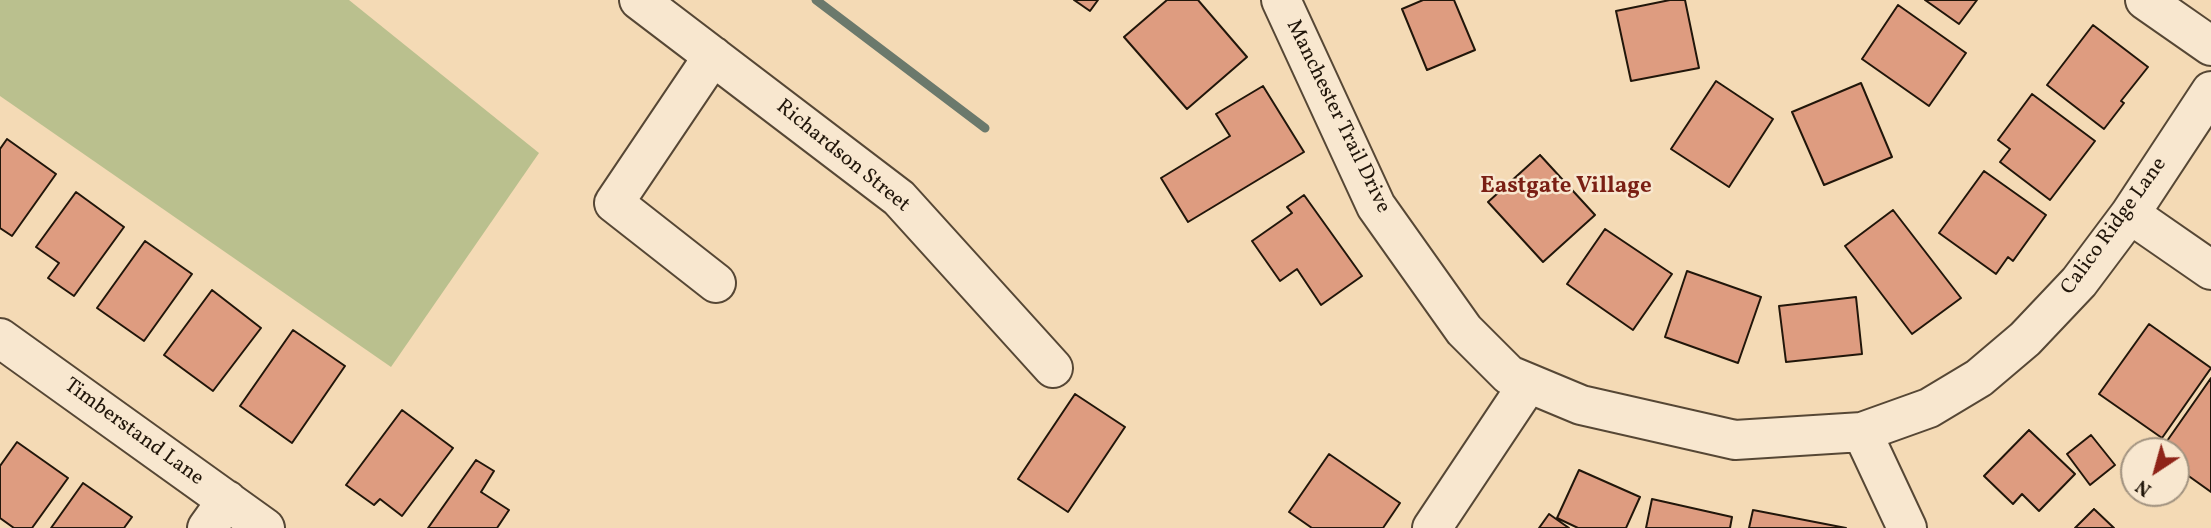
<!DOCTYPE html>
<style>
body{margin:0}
#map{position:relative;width:2211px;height:528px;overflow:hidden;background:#f4dab5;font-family:Vollkorn,serif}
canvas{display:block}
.north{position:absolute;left:2120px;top:437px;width:70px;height:70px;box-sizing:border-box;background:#f8e7cf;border:2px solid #a29380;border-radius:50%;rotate:216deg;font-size:19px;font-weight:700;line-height:28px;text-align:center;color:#21160a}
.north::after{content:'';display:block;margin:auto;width:24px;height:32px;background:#8f2418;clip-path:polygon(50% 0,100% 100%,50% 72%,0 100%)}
</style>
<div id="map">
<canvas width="2211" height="528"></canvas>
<div class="north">N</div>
</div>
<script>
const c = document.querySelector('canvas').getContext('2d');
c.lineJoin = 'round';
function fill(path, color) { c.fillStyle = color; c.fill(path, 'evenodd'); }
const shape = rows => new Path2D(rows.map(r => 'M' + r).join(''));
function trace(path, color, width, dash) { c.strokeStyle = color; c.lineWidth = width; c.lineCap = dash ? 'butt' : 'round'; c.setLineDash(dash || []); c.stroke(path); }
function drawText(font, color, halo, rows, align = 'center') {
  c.font = font + ' Vollkorn,serif'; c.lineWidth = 5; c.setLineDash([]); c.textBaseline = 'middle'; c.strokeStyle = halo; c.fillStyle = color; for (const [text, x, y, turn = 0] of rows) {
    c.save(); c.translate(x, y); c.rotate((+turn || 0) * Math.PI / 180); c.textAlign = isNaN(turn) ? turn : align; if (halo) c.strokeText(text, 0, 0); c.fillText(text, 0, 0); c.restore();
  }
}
const green = shape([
 [0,0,349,0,539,153,391,367,0,96]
]);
const stream = shape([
 [816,0,985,128]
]);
const building = shape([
 [1074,0,1098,0,1090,11,1074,0],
 [1167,0,1198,0,1247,57,1187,109,1124,37,1167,0],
 [1423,0,1454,0,1475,50,1427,70,1402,9,1423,0],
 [1670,0,1685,0,1699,68,1631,81,1616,11,1670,0],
 [1925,0,1977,0,1959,24,1925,0],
 [1898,5,1966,53,1929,106,1862,59,1898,5],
 [2093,25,2148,67,2121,101,2124,103,2104,129,2047,85,2093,25],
 [1716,81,1773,119,1729,187,1671,149,1716,81],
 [1861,83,1892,157,1824,185,1792,112,1861,83],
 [1263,86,1304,152,1188,222,1161,178,1230,136,1216,114,1263,86],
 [2032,94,2095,141,2050,200,2000,162,2010,149,1998,140,2032,94],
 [7,139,56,174,12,236,0,228,0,149,7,139],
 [1540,155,1595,215,1543,262,1488,202,1540,155],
 [1984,171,2046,215,2013,261,2008,257,1996,274,1939,233,1984,171],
 [76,192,124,227,74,296,48,278,59,263,36,247,76,192],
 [1304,195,1362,276,1321,305,1297,269,1280,281,1252,241,1292,213,1287,207,1304,195],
 [1893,210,1961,298,1912,334,1845,246,1893,210],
 [1605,229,1672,274,1633,330,1567,284,1605,229],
 [145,241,192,274,144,341,97,308,145,241],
 [1687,271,1761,297,1738,363,1665,337,1687,271],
 [212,290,261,328,213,391,164,355,212,290],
 [1856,297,1862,354,1786,362,1779,306,1856,297],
 [2149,324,2211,368,2162,438,2099,394,2149,324],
 [293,330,345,366,292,443,240,406,293,330],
 [2211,378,2211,492,2176,467,2176,451,2160,451,2211,378],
 [1075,394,1125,427,1068,512,1018,479,1075,394],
 [402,410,453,448,402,516,380,499,374,505,346,485,402,410],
 [2029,430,2075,474,2039,511,2022,494,2013,504,1984,476,2029,430],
 [2091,435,2115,465,2090,485,2067,454,2091,435],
 [17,442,68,478,32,528,14,528,0,518,0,466,17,442],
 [1329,454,1400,503,1383,528,1312,528,1289,512,1329,454],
 [476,460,494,471,481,492,509,510,497,528,428,528,476,460],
 [1579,470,1640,497,1626,528,1578,528,1557,518,1579,470],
 [83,483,132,517,124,528,51,528,83,483],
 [1652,499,1732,517,1730,528,1646,528,1652,499],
 [2094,509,2114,528,2075,528,2094,509],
 [1753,510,1846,528,1749,528,1753,510],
 [1549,514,1569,528,1539,528,1549,514]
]);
const minor = shape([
 [639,0,899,198,1053,368],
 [1281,0,1376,206,1464,330,1509,375,1581,405,1735,440,1862,432,1929,408,1979,378,2025,339,2079,282,2130,214,2211,91],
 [2145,0,2211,46],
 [713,56,614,203,716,283],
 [2130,214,2211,270],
 [0,338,265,528],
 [1862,432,1907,528],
 [207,528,227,500],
 [1432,528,1528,384]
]);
const streetNames = [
 ["Manchester Trail Drive",1337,117,64],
 ["Richardson Street",842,157,39],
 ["Calico Ridge Lane",2115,227,-54],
 ["Timberstand Lane",133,433,36]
];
const neighbourhoodNames = [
 ["Eastgate Village",1566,188]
];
fill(green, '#bac08e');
trace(stream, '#6b796c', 9);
fill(building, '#de9c80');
trace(building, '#21160a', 2);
trace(minor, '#564735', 42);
trace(minor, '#f8e7cf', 38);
drawText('21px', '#21160a', '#f8e7cf', streetNames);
drawText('bold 23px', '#7a1f14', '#f8e7cf', neighbourhoodNames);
</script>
